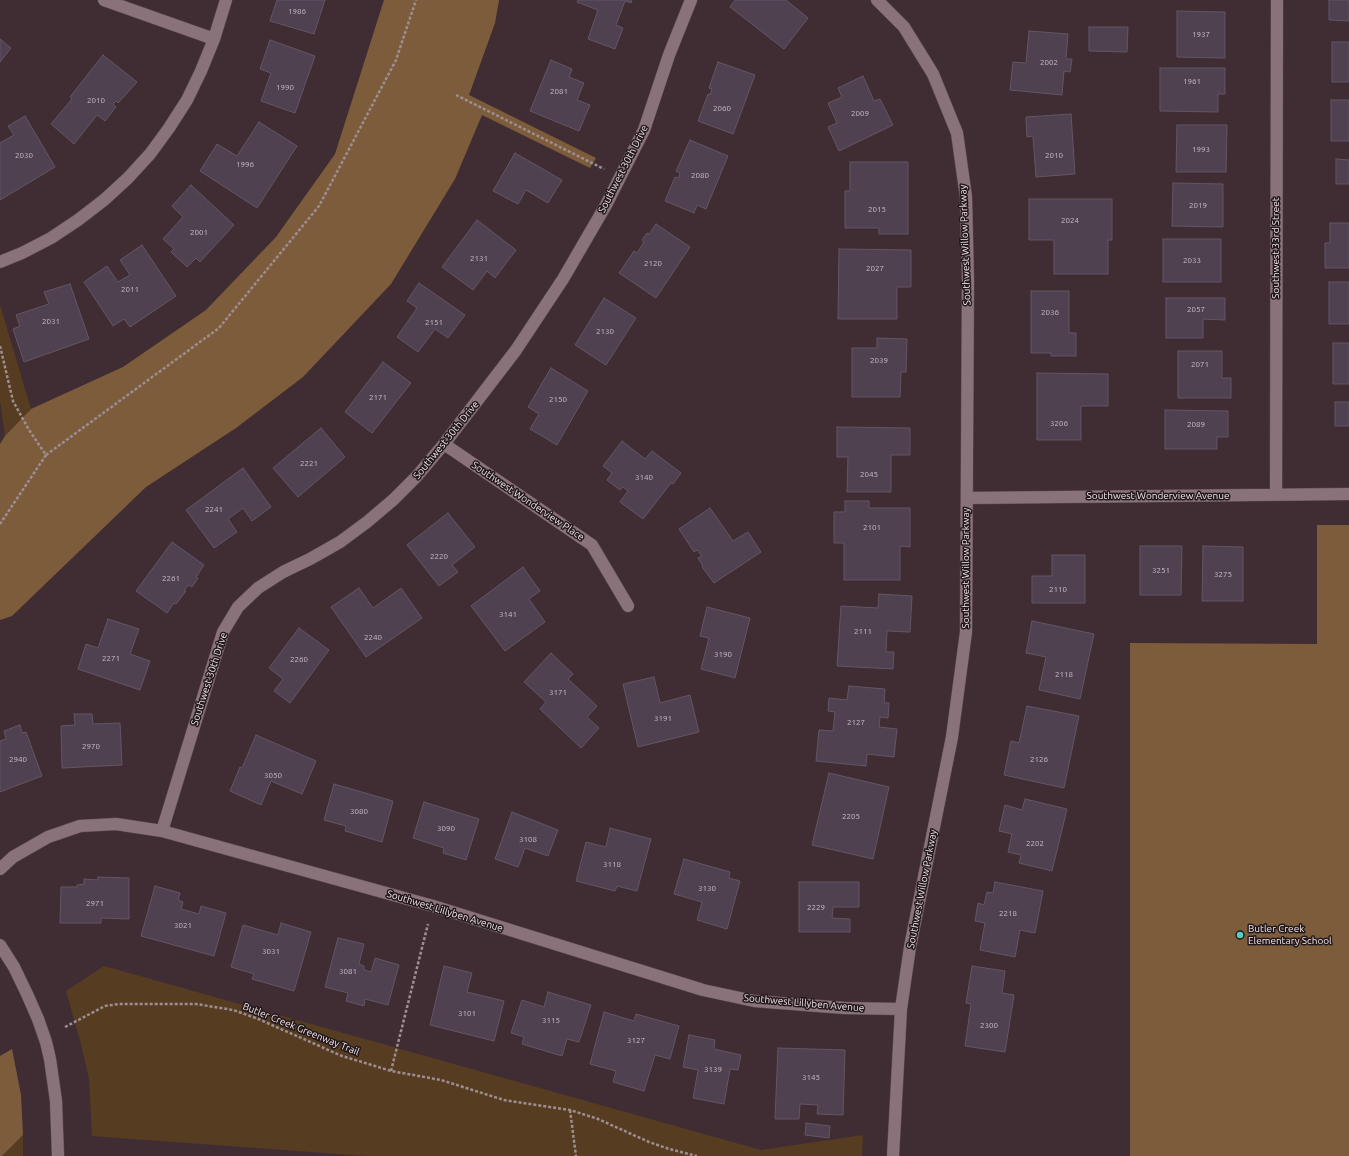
<!DOCTYPE html>
<style>
body{margin:0}
canvas{display:block;background:#402d33}
</style>
<canvas width="1349" height="1156"></canvas>
<script>
const c = document.querySelector('canvas').getContext('2d');
c.lineJoin = 'round';
function fill(path, color) { c.fillStyle = color; c.fill(path, 'evenodd'); }
const shape = rows => new Path2D(rows.map(r => 'M' + r).join(''));
function trace(path, color, width, dash) { c.strokeStyle = color; c.lineWidth = width; c.lineCap = dash ? 'butt' : 'round'; c.setLineDash(dash || []); c.stroke(path); }
function drawText(font, color, halo, rows, align = 'center') {
  c.font = font + ' Ubuntu,sans-serif'; c.lineWidth = 3; c.setLineDash([]); c.textBaseline = 'middle'; c.strokeStyle = halo; c.fillStyle = color; for (const [text, x, y, turn = 0] of rows) {
    c.save(); c.translate(x, y); c.rotate((+turn || 0) * Math.PI / 180); c.textAlign = isNaN(turn) ? turn : align; if (halo) c.strokeText(text, 0, 0); c.fillText(text, 0, 0); c.restore();
  }
}
const green = shape([
 [0,305,31,409,5,436,0,401],
 [104,966,761,1150,863,1135,862,1156,366,1156,92,1136,89,1079,81,1044,66,991],
 [23,1135,23,1156,2,1156]
]);
const forest = shape([
 [384,0,499,0,495,23,469,95,596,158,590,168,482,115,455,179,391,284,303,377,236,428,146,487,12,616,0,620,0,444,5,436,31,409,123,367,206,310,276,237,335,154],
 [1317,525,1349,525,1349,1156,1130,1156,1130,643,1317,644],
 [12,1049,21,1095,23,1135,2,1156,0,1156,0,1056]
]);
const building = shape([
 [277,0,325,0,314,34,270,21,277,0],
 [578,0,632,0,631,3,625,1,616,25,623,28,615,49,588,39,598,10,577,2,578,0],
 [735,0,786,0,808,18,784,49,730,7,735,0],
 [1329,0,1349,0,1349,21,1329,20,1329,0],
 [1177,11,1225,12,1225,58,1177,57,1177,11],
 [1089,27,1128,27,1127,52,1089,51,1089,27],
 [1029,31,1068,34,1066,59,1072,59,1070,72,1064,71,1062,95,1010,90,1013,62,1026,63,1029,31],
 [0,39,11,48,0,62,0,39],
 [270,40,315,56,295,113,261,101,271,73,260,69,270,40],
 [1332,42,1349,42,1349,82,1332,82,1332,42],
 [103,55,137,82,118,103,116,101,113,104,116,107,105,121,97,115,74,144,51,124,72,99,70,97,103,55],
 [551,60,572,69,569,77,584,83,577,100,590,105,579,131,530,111,551,60],
 [718,62,755,75,733,134,698,121,708,94,710,95,712,89,709,88,718,62],
 [1160,68,1225,68,1225,94,1218,94,1218,112,1160,111,1160,68],
 [863,76,874,101,880,99,893,125,839,151,828,127,837,123,828,103,842,97,838,88,863,76],
 [1331,100,1349,100,1349,141,1331,141,1331,100],
 [1071,114,1075,174,1036,177,1033,136,1027,137,1026,117,1071,114],
 [25,116,55,167,0,200,0,143,14,135,8,126,25,116],
 [259,122,297,146,257,208,200,171,217,144,237,156,259,122],
 [1177,125,1227,125,1226,172,1176,172,1177,125],
 [690,140,728,156,706,209,697,205,694,213,665,201,675,177,679,178,680,173,676,171,690,140],
 [515,153,562,180,548,203,526,190,518,204,493,191,515,153],
 [1336,159,1349,160,1349,184,1336,184,1336,159],
 [850,162,908,162,908,234,879,234,879,228,845,228,845,191,850,191,850,162],
 [1173,183,1223,184,1223,227,1172,226,1173,183],
 [191,185,234,225,200,262,196,258,187,267,171,252,174,249,163,239,183,217,172,206,191,185],
 [1029,199,1112,199,1112,240,1108,240,1108,274,1054,274,1054,240,1029,240,1029,199],
 [477,220,516,250,495,278,487,271,473,290,442,267,477,220],
 [1330,223,1349,223,1349,268,1325,268,1325,243,1330,243,1330,223],
 [656,224,690,247,656,298,619,273,634,251,637,253,644,242,642,240,647,233,649,234,656,224],
 [1163,239,1221,239,1221,282,1163,282,1163,239],
 [142,245,176,296,130,327,124,319,113,326,84,282,107,266,118,282,130,275,120,260,142,245],
 [839,249,911,250,911,287,897,287,897,319,838,319,839,249],
 [1329,282,1349,282,1349,324,1329,324,1329,282],
 [419,283,465,315,448,338,435,329,418,352,397,337,417,308,407,301,419,283],
 [70,284,89,339,24,362,13,329,20,326,16,315,49,304,44,292,70,284],
 [1031,291,1069,291,1069,333,1076,333,1076,356,1051,356,1051,353,1031,353,1031,291],
 [604,298,636,318,606,365,575,345,604,298],
 [1166,298,1225,298,1225,320,1203,319,1203,338,1166,338,1166,298],
 [877,338,907,339,906,372,901,372,900,397,852,397,852,348,877,348,877,338],
 [1333,343,1349,343,1349,384,1333,384,1333,343],
 [1178,351,1222,351,1222,378,1231,378,1231,398,1178,398,1178,351],
 [383,362,411,383,372,433,345,412,383,362],
 [551,368,588,391,557,445,530,429,539,414,528,407,551,368],
 [1037,373,1108,374,1108,406,1081,406,1081,440,1037,440,1037,373],
 [1335,402,1349,402,1349,426,1335,426,1335,402],
 [1165,410,1228,411,1228,437,1217,437,1217,449,1165,449,1165,410],
 [837,427,910,428,910,455,891,455,891,492,847,492,848,457,837,457,837,427],
 [321,428,345,457,298,497,273,468,321,428],
 [622,441,645,459,652,451,681,473,673,484,671,483,643,519,620,502,628,491,623,487,620,490,607,480,612,473,603,466,622,441],
 [243,468,271,507,252,521,243,508,228,519,237,532,214,548,186,510,243,468],
 [845,501,869,501,869,508,910,508,910,547,900,546,900,580,844,580,844,543,834,543,834,512,845,512,845,501],
 [710,508,733,541,748,532,761,552,714,583,702,567,703,566,698,558,702,556,697,550,694,552,679,529,710,508],
 [448,513,475,547,452,565,458,572,439,586,407,545,448,513],
 [172,542,204,565,196,577,198,578,192,587,188,585,184,591,186,591,176,604,174,603,167,613,136,591,172,542],
 [1140,546,1182,546,1181,595,1140,595,1140,546],
 [1203,546,1243,547,1243,601,1202,601,1203,546],
 [1052,555,1085,555,1085,603,1032,603,1032,576,1052,576,1052,555],
 [523,567,540,591,529,599,545,622,505,651,471,606,523,567],
 [359,588,373,608,401,588,422,618,366,657,331,607,359,588],
 [879,594,912,596,910,632,887,631,886,652,894,652,893,669,837,666,841,606,878,608,879,594],
 [707,607,750,618,735,678,701,669,709,638,700,636,707,607],
 [108,619,139,629,130,654,150,661,140,690,78,669,86,644,98,648,108,619],
 [1032,621,1094,634,1080,699,1039,690,1046,657,1026,653,1032,621],
 [299,628,329,650,290,703,274,691,283,679,269,668,299,628],
 [551,653,573,674,568,679,597,706,587,717,599,728,581,748,540,709,546,702,524,682,551,653],
 [654,677,660,703,690,695,699,732,638,747,623,684,654,677],
 [849,686,885,689,884,703,889,703,888,718,880,717,879,727,897,729,894,757,867,754,866,766,816,761,819,730,833,731,835,712,828,711,829,698,847,700,849,686],
 [1027,706,1079,716,1064,788,1004,775,1011,741,1019,743,1027,706],
 [74,714,92,714,93,724,120,723,122,765,62,768,61,726,75,725,74,714],
 [20,725,22,733,26,732,42,776,0,792,0,741,6,739,4,731,20,725],
 [256,735,316,761,302,794,271,781,261,805,230,791,240,767,242,768,256,735],
 [829,773,889,787,873,859,812,845,829,773],
 [334,784,393,801,382,842,345,831,346,826,324,820,334,784],
 [1025,799,1067,809,1052,871,1019,863,1021,855,1008,852,1012,834,999,831,1005,805,1022,810,1025,799],
 [424,802,479,819,466,860,443,853,444,848,413,838,424,802],
 [512,812,558,830,548,856,525,848,518,867,495,859,512,812],
 [610,828,651,839,637,891,617,886,615,891,576,881,586,842,606,847,610,828],
 [684,859,730,872,729,878,740,881,727,929,697,920,702,902,674,894,684,859],
 [98,877,129,878,129,919,101,918,101,923,60,923,61,887,77,887,77,885,84,884,84,879,98,880,98,877],
 [799,882,859,882,859,907,833,907,832,918,850,919,850,932,799,932,799,882],
 [995,882,1043,891,1035,933,1020,930,1015,957,980,950,985,923,975,921,978,903,984,905,987,892,993,893,995,882],
 [155,886,180,893,178,900,183,902,181,909,199,914,201,906,226,913,214,956,141,936,155,886],
 [281,923,311,932,294,991,252,979,254,974,231,967,243,925,278,935,281,923],
 [338,938,364,944,359,964,364,966,364,970,371,972,375,958,399,965,388,1005,365,999,364,1006,346,1001,348,993,325,987,338,938],
 [444,966,472,973,467,992,504,1001,494,1041,430,1025,444,966],
 [972,966,1005,971,1002,993,1014,995,1005,1052,965,1046,971,1004,966,1003,972,966],
 [548,992,591,1005,579,1042,567,1039,562,1056,522,1044,524,1037,511,1033,522,1000,544,1007,548,992],
 [604,1012,634,1021,636,1014,679,1026,670,1059,655,1055,644,1091,613,1082,616,1071,590,1064,604,1012],
 [689,1035,715,1040,714,1049,741,1055,738,1070,730,1069,724,1104,693,1098,698,1070,683,1067,689,1035],
 [778,1048,845,1050,843,1115,817,1114,818,1105,800,1104,799,1119,775,1119,778,1048],
 [806,1123,830,1126,829,1138,805,1135,806,1123]
]);
const path = shape([
 [456,95,604,169],
 [0,346,13,401,29,430,46,455,0,524],
 [46,455,219,328,319,206,396,60,416,0],
 [65,1027,105,1006,119,1004,196,1004,233,1010,256,1018,342,1056,375,1066,391,1071,441,1080,504,1100,570,1110,598,1119,649,1142,669,1149,697,1156],
 [391,1071,428,924],
 [570,1110,576,1156]
]);
const minor = shape([
 [104,0,214,39],
 [877,0,904,27,933,74,957,133,966,197,968,280,966,632,952,737,910,947,901,1009,893,1156],
 [0,262,22,253,51,238,78,220,104,200,128,178,150,154,169,128,187,100,201,71,214,39,226,0],
 [444,444,592,545,628,606],
 [1276,495,1277,0],
 [967,498,1349,494],
 [162,831,223,632,238,607,258,588,283,572,310,559,340,542,367,522,393,500,417,476,444,444,516,350,563,279,606,205,644,130,669,55,691,0],
 [0,869,13,857,48,837,80,826,116,824,162,831,433,906,703,990,754,1001,844,1008,901,1009],
 [0,945,14,967,27,994,38,1019,46,1042,50,1059,56,1101,58,1156]
]);
const markers = [
 [1240,935,4,"#58cec0"]
];
const numberNames = [
 ["1986",297,11],
 ["1937",1201,34],
 ["2002",1049,62],
 ["1961",1192,81],
 ["1990",285,87],
 ["2081",559,91],
 ["2010",96,100],
 ["2060",722,108],
 ["2009",860,113],
 ["1993",1201,149],
 ["2030",24,155],
 ["2010",1054,155],
 ["1996",245,164],
 ["2080",700,175],
 ["2019",1198,205],
 ["2015",877,209],
 ["2024",1070,220],
 ["2001",199,232],
 ["2131",479,258],
 ["2033",1192,260],
 ["2120",653,263],
 ["2027",875,268],
 ["2011",130,289],
 ["2057",1196,309],
 ["2036",1050,312],
 ["2031",51,321],
 ["2151",434,322],
 ["2130",605,331],
 ["2039",879,360],
 ["2071",1200,364],
 ["2171",378,397],
 ["2150",558,399],
 ["3206",1059,423],
 ["2089",1196,424],
 ["2221",309,463],
 ["2045",869,474],
 ["3140",644,477],
 ["2241",214,509],
 ["2101",872,527],
 ["2220",439,556],
 ["3251",1161,570],
 ["3275",1223,574],
 ["2261",171,578],
 ["2110",1058,589],
 ["3141",508,614],
 ["2111",863,631],
 ["2240",373,637],
 ["3190",723,654],
 ["2271",111,658],
 ["2260",299,659],
 ["2118",1064,674],
 ["3171",558,692],
 ["3191",663,718],
 ["2127",856,722],
 ["2970",91,746],
 ["2940",18,759],
 ["2126",1039,759],
 ["3050",273,775],
 ["3080",359,811],
 ["2205",851,816],
 ["3090",446,828],
 ["3108",528,839],
 ["2202",1035,843],
 ["3118",612,864],
 ["3130",707,888],
 ["2971",95,903],
 ["2229",816,907],
 ["2218",1008,913],
 ["3021",183,925],
 ["3031",271,951],
 ["3081",348,971],
 ["3101",467,1013],
 ["3115",551,1020],
 ["2300",989,1025],
 ["3127",636,1040],
 ["3139",713,1069],
 ["3145",811,1077]
];
const streetNames = [
 ["Southwest 30th Drive",623,169,-63],
 ["Southwest Willow Parkway",965,245,-92],
 ["Southwest 33rd Street",1276,248,-90],
 ["Southwest 30th Drive",446,440,-51],
 ["Southwest Wonderview Avenue",1158,496],
 ["Southwest Wonderview Place",528,501,34],
 ["Southwest Willow Parkway",966,568,-90],
 ["Southwest 30th Drive",209,679,-72],
 ["Southwest Willow Parkway",922,889,-79],
 ["Southwest Lillyben Avenue",445,911,17],
 ["Southwest Lillyben Avenue",804,1003,5],
 ["Butler Creek Greenway Trail",301,1029,22]
];
const poiNames = [
 ["Butler Creek",1248,929],
 ["Elementary School",1248,941]
];
fill(green, '#563c21');
fill(forest, '#7c5c3b');
fill(building, '#4f4150');
trace(building, '#635564', 1);
trace(minor, '#5c4b51', 13);
trace(path, '#9e8e93', 2.5, [3, 2]);
trace(minor, '#897279', 12);
for (const [x, y, r, color] of markers) { const dot = new Path2D(); dot.arc(x, y, r, 0, 2 * Math.PI); c.fillStyle = color; c.fill(dot); trace(dot, '#21181b', 1.5); }
drawText('8px', '#cbbdc4', null, numberNames);
drawText('10px', '#f4e6ea', '#21181b', streetNames);
drawText('10px', '#f4e6ea', '#21181b', poiNames, 'left');
</script>
